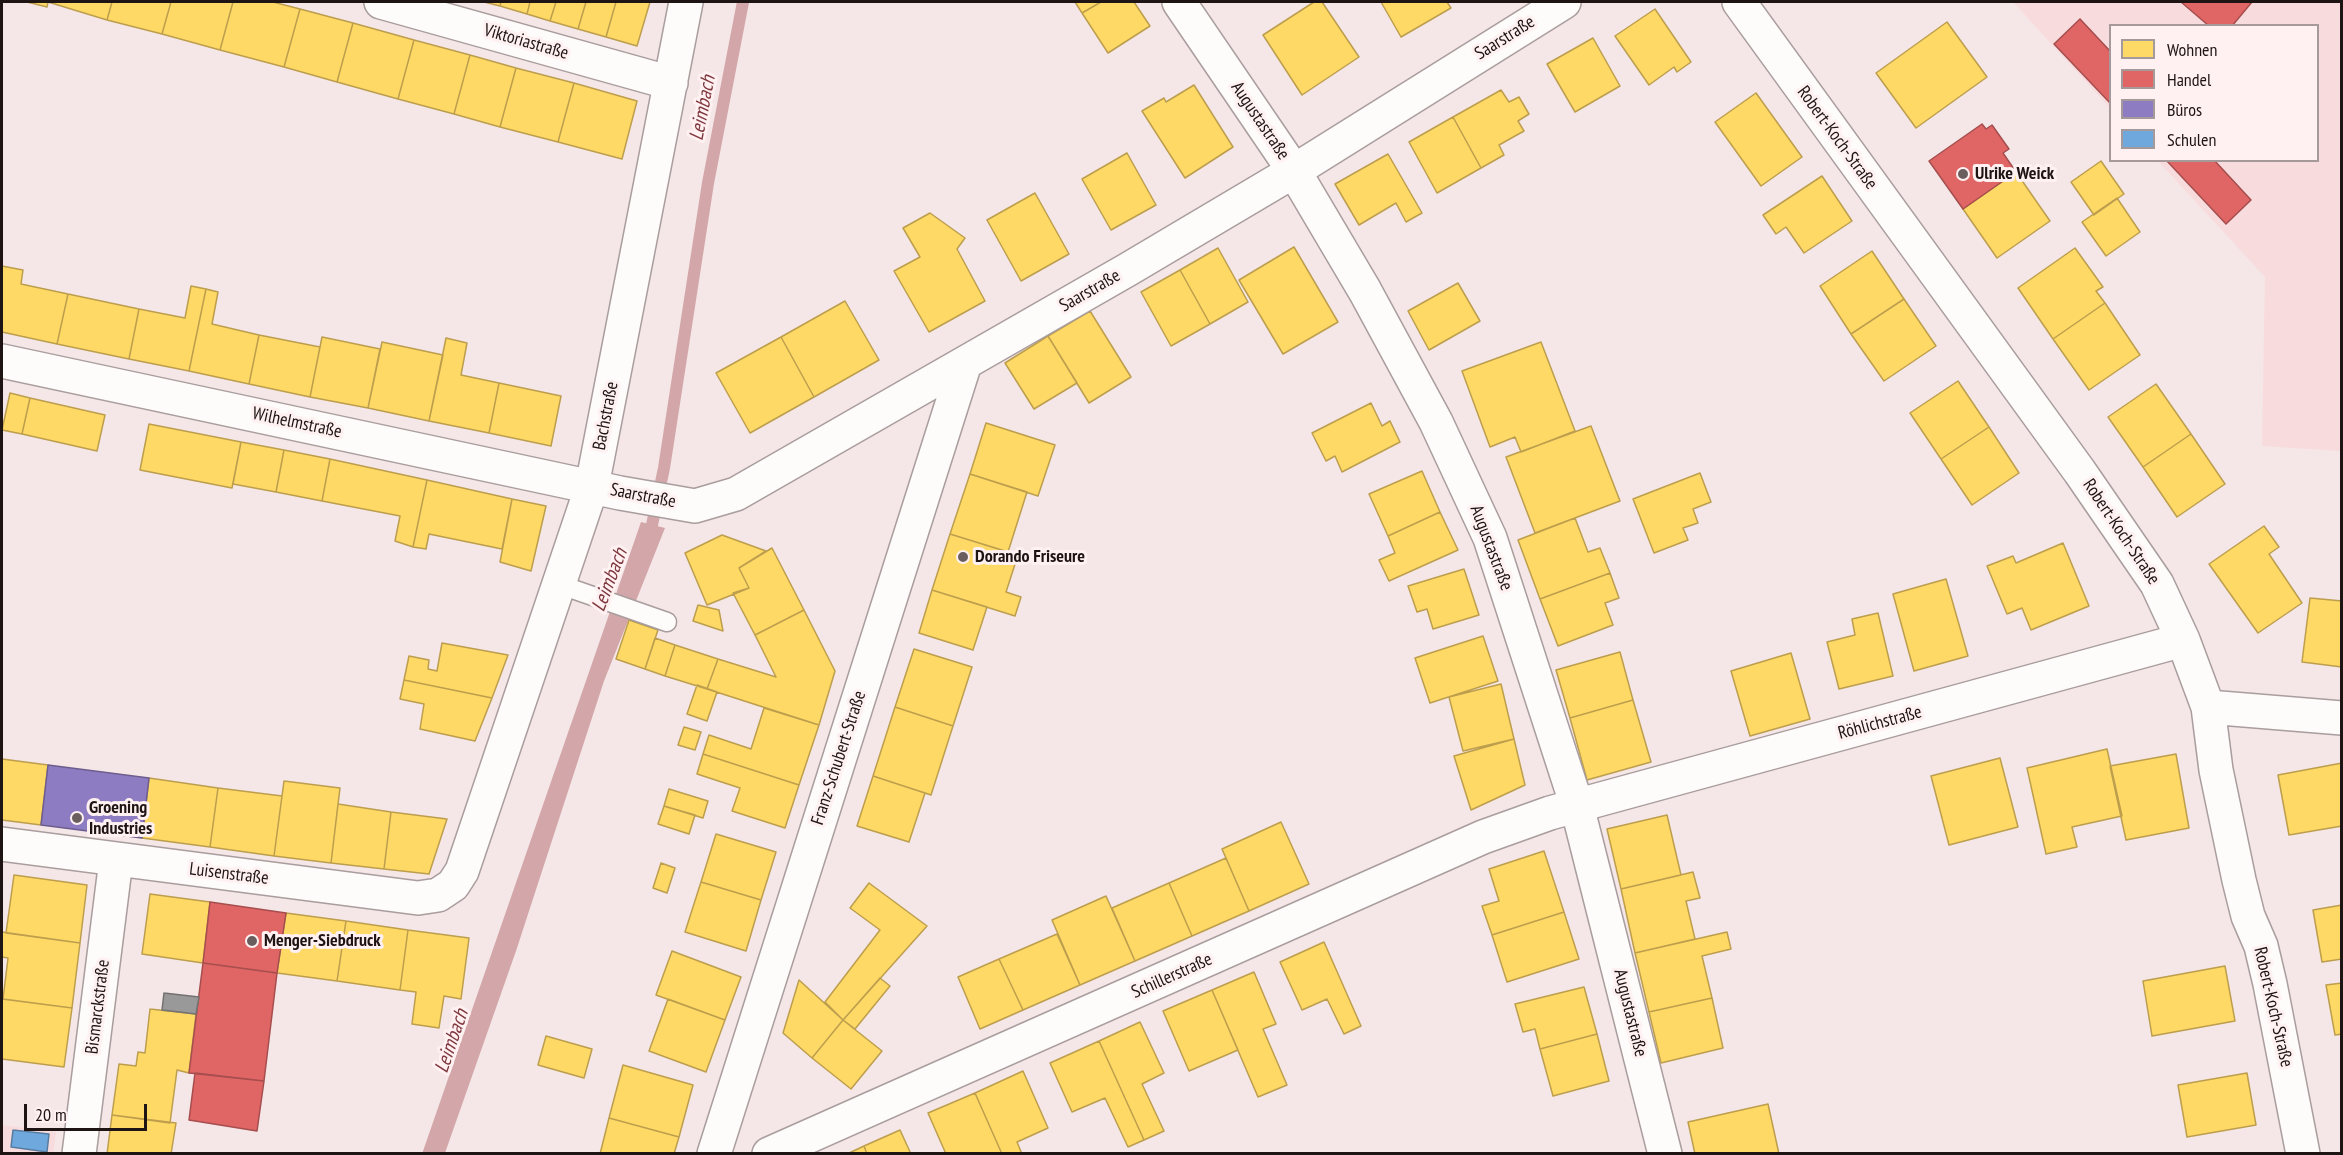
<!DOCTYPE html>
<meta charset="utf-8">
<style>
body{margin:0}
#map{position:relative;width:2343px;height:1155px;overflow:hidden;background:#f5e6e7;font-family:"PT Sans Narrow",sans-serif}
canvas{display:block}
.frame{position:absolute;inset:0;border:3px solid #1f1414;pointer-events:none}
.legend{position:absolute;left:2109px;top:24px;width:210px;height:138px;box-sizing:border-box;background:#fff1f1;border:2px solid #a59999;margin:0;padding:8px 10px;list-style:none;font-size:18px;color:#1f1414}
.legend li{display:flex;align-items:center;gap:12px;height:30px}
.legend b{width:30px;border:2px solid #a59999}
.scale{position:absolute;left:24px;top:1104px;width:123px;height:27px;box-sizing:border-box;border:3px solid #1f1414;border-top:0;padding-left:8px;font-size:18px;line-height:21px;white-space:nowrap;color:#1f1414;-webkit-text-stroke:4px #fff1f1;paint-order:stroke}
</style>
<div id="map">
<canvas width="2343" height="1155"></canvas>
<div class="frame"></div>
<ul class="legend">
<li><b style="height:16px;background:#ffd966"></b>Wohnen</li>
<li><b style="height:16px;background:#e06666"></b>Handel</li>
<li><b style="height:16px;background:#8e7cc3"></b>Büros</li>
<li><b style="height:16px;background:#6fa8dc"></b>Schulen</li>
</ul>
<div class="scale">20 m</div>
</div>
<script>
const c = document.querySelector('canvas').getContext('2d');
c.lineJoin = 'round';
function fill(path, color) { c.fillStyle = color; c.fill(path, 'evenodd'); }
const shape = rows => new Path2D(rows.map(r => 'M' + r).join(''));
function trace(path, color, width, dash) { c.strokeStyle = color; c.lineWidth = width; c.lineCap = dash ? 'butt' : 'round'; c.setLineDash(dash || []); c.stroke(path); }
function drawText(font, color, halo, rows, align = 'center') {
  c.font = font + ' "PT Sans Narrow",sans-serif'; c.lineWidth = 6; c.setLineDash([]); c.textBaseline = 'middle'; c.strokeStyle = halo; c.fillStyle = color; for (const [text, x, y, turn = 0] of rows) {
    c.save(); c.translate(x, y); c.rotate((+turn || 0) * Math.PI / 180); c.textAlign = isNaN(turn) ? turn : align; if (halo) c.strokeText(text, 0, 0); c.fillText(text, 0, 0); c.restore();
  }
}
const built = shape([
 [2013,2,2341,2,2341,451,2262,446,2265,277,2158,161,2318,160,2318,26,2110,26,2110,108],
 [2,1125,56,1132,53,1153,2,1154]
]);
const water = shape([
 [641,522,665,528,604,681,516,951,445,1153,422,1154]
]);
const homes = shape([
 [27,2,48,2,47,7,27,2],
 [48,2,112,2,107,20,48,2],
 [112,2,171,2,162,34,107,20,112,2],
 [171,2,233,2,220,50,162,34,171,2],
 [233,2,273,2,300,9,284,67,220,50,233,2],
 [484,2,501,2,500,6,484,2],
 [501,2,530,2,527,14,500,6,501,2],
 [530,2,556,2,550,21,527,14,530,2],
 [556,2,586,2,578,29,550,21,556,2],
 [586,2,616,2,606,37,578,29,586,2],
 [616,2,650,2,637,46,606,37,616,2],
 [1075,2,1101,2,1082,13,1075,2],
 [1101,2,1134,2,1150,26,1108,53,1082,13,1101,2],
 [1314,2,1322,2,1359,57,1302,95,1263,35,1314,2],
 [1381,2,1447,2,1451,8,1401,37,1381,2],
 [300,9,353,23,337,82,284,67,300,9],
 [1655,9,1691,62,1677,72,1674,67,1649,85,1615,36,1655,9],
 [1947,22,1987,77,1916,128,1876,73,1947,22],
 [353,23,414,40,398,99,337,82,353,23],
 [1593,38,1620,86,1575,112,1547,64,1593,38],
 [414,40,470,55,454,114,398,99,414,40],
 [470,55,516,68,500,127,454,114,470,55],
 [516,68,574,83,558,142,500,127,516,68],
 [574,83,637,101,622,159,558,142,574,83],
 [1194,85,1233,147,1185,178,1142,111,1164,98,1166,102,1194,85],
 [1501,90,1509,102,1519,97,1529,114,1518,121,1524,131,1499,145,1504,155,1481,168,1453,117,1501,90],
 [1756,93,1802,157,1761,186,1715,122,1756,93],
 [1453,117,1481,168,1437,193,1409,142,1453,117],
 [1127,153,1156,205,1111,230,1082,179,1127,153],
 [1388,154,1422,213,1406,222,1396,203,1359,225,1335,184,1388,154],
 [2101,161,2124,194,2094,215,2071,182,2101,161],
 [2016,172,2050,221,1997,258,1963,209,2016,172],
 [1822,176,1852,221,1804,253,1786,227,1776,234,1763,215,1822,176],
 [1035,193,1069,254,1021,281,987,220,1035,193],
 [2117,198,2140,232,2106,256,2082,222,2117,198],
 [930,213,965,238,957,249,985,301,929,332,894,271,920,257,903,228,930,213],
 [1294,247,1338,322,1283,354,1239,280,1294,247],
 [1218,248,1248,302,1210,324,1180,270,1218,248],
 [2075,248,2103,287,2096,291,2105,303,2053,339,2018,288,2075,248],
 [1872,251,1904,299,1851,334,1820,286,1872,251],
 [2,266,23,270,21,284,68,294,57,344,2,332,2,266],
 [1180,270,1210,324,1171,346,1141,292,1180,270],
 [1458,283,1480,321,1429,350,1408,311,1458,283],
 [191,286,206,289,189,371,129,359,139,309,185,318,191,286],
 [206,289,218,292,212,324,259,335,249,384,189,371,206,289],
 [68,294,139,309,129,359,57,344,68,294],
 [1904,299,1936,346,1884,381,1851,334,1904,299],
 [845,301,879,360,814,397,781,337,845,301],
 [2105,303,2140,355,2089,390,2053,339,2105,303],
 [1090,311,1131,377,1089,403,1048,336,1090,311],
 [259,335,320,347,310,397,249,384,259,335],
 [1048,336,1077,383,1034,409,1005,363,1048,336],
 [322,337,380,349,368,408,310,397,322,337],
 [781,337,814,397,750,433,716,373,781,337],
 [446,338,467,343,461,375,499,383,489,433,429,421,446,338],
 [382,342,443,355,429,421,368,408,382,342],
 [1541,342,1575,431,1521,452,1515,437,1490,447,1462,371,1541,342],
 [1958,381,1989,427,1941,459,1910,413,1958,381],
 [499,383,561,396,551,446,489,433,499,383],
 [2156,384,2191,434,2143,467,2108,417,2156,384],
 [10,393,30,398,22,434,2,430,10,393],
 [30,398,105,415,97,451,22,434,30,398],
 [1371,403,1382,426,1390,421,1400,442,1342,472,1335,456,1326,461,1312,433,1371,403],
 [986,423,1055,445,1038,496,970,474,986,423],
 [149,424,241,442,232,488,140,470,149,424],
 [1591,426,1620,501,1535,533,1506,457,1591,426],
 [1989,427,2019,473,1972,505,1941,459,1989,427],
 [2191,434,2225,484,2177,517,2143,467,2191,434],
 [241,442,284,450,276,492,233,484,241,442],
 [284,450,330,459,322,501,276,492,284,450],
 [330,459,427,480,413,547,395,541,400,516,322,501,330,459],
 [1422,471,1440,512,1388,536,1369,494,1422,471],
 [1700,473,1711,502,1693,509,1698,523,1683,528,1688,540,1654,553,1633,499,1700,473],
 [970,474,1027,492,1008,552,950,534,970,474],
 [427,480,512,499,502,549,429,534,426,549,413,547,427,480],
 [512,499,546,506,531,571,500,562,512,499],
 [1440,512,1458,550,1389,581,1379,560,1395,553,1388,536,1440,512],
 [1575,518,1588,552,1600,548,1610,573,1540,599,1518,540,1575,518],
 [2264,526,2279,547,2269,554,2302,603,2258,633,2209,564,2264,526],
 [950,534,1018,555,1006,592,1021,597,1015,616,932,590,950,534],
 [722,535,766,551,739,568,749,588,707,605,685,553,722,535],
 [2063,543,2089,606,2031,630,2022,608,2007,614,1987,566,2013,556,2016,563,2063,543],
 [772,548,804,610,755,635,733,593,749,588,739,568,772,548],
 [1464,569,1479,615,1433,629,1427,609,1417,612,1408,586,1464,569],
 [1610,573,1619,598,1605,603,1613,625,1558,646,1540,599,1610,573],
 [1946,579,1968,656,1914,671,1893,594,1946,579],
 [932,590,987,607,973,650,919,633,932,590],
 [2310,598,2342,601,2342,667,2302,662,2310,598],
 [698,605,719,610,723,631,693,621,698,605],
 [804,610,835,671,819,725,707,689,718,659,776,677,755,635,804,610],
 [1878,613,1893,676,1839,689,1827,642,1855,635,1852,619,1878,613],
 [629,620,658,630,645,669,616,659,629,620],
 [1483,636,1498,681,1430,703,1415,658,1483,636],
 [655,638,675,645,665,676,645,669,655,638],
 [442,643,508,655,492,698,404,680,409,656,429,660,428,669,437,671,442,643],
 [675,645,718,659,707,689,665,676,675,645],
 [914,649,972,667,953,726,895,707,914,649],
 [1620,652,1633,700,1570,718,1556,670,1620,652],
 [1791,653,1810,719,1750,736,1731,671,1791,653],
 [404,680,492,698,475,741,420,729,424,704,400,699,404,680],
 [1501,684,1514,739,1463,751,1449,697,1501,684],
 [697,685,717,692,707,721,687,714,697,685],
 [1633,700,1651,762,1587,780,1570,718,1633,700],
 [895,707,953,726,931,795,873,776,895,707],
 [764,708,819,725,799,785,703,754,709,735,751,749,764,708],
 [684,727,701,732,695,750,678,745,684,727],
 [1514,739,1525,785,1471,810,1454,756,1514,739],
 [2107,749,2122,816,2072,827,2077,847,2046,854,2027,768,2107,749],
 [703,754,799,785,785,828,732,811,740,788,697,774,703,754],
 [2176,754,2189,828,2126,840,2110,766,2176,754],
 [2000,758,2018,827,1949,845,1931,776,2000,758],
 [2,759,48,765,41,825,2,820,2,759],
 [2342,763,2342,826,2289,835,2278,775,2342,763],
 [873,776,925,793,909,842,857,826,873,776],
 [149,778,218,788,210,847,142,838,149,778],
 [284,781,340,788,331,863,274,856,284,781],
 [218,788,282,796,274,856,210,847,218,788],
 [669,789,708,801,703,818,664,806,669,789],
 [338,804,391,812,384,869,331,863,338,804],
 [664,806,695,815,689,834,658,824,664,806],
 [391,812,447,819,429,874,384,869,391,812],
 [1667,815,1681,875,1621,889,1607,829,1667,815],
 [1281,822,1309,884,1249,911,1222,849,1281,822],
 [716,834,776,852,761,900,701,882,716,834],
 [1544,851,1564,912,1492,935,1482,906,1499,901,1489,869,1544,851],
 [1226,858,1249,911,1192,936,1169,883,1226,858],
 [661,863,675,868,667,893,653,888,661,863],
 [1693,872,1700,898,1686,901,1695,939,1635,953,1621,889,1693,872],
 [14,875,87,885,80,943,6,933,14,875],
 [701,882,761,900,746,951,685,932,701,882],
 [869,883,927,926,843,1020,825,1002,880,930,850,908,869,883],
 [1169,883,1192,936,1135,961,1112,908,1169,883],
 [150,894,210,902,203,963,142,954,150,894],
 [1106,896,1135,961,1080,985,1052,920,1106,896],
 [2342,905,2342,959,2322,962,2313,910,2342,905],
 [1564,912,1579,959,1507,982,1492,935,1564,912],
 [286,913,346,921,337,981,277,973,286,913],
 [346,921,408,930,400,990,337,981,346,921],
 [408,930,469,938,461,999,444,996,439,1028,412,1024,416,992,400,990,408,930],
 [2,932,80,943,72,1008,3,999,8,958,2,957,2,932],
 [1727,932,1731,949,1702,956,1712,998,1649,1012,1635,953,1727,932],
 [1057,934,1080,985,1023,1010,999,959,1057,934],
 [1324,942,1361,1026,1344,1034,1327,999,1302,1010,1280,962,1324,942],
 [672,951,741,977,725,1020,656,995,672,951],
 [999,959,1023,1010,980,1029,958,977,999,959],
 [2225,966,2235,1021,2152,1036,2143,981,2225,966],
 [1254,972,1276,1024,1263,1029,1287,1085,1258,1097,1212,990,1254,972],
 [880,978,890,986,855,1029,843,1020,880,978],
 [799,980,843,1020,812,1058,783,1033,799,980],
 [2342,983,2342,1034,2335,1035,2326,985,2342,983],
 [1584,987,1597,1034,1540,1049,1535,1029,1523,1032,1515,1004,1584,987],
 [1212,990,1238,1050,1189,1071,1163,1011,1212,990],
 [1712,998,1723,1048,1661,1063,1649,1012,1712,998],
 [2,999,72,1008,64,1067,2,1059,2,999],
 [668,999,725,1020,706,1072,649,1051,668,999],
 [150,1009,196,1014,189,1073,177,1070,170,1123,112,1115,119,1064,136,1066,138,1052,145,1053,150,1009],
 [843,1020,882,1051,851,1089,812,1058,843,1020],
 [1140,1022,1164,1073,1142,1084,1164,1131,1144,1140,1099,1041,1140,1022],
 [1597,1034,1609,1081,1553,1096,1540,1049,1597,1034],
 [546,1036,592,1049,584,1078,538,1065,546,1036],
 [1099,1041,1144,1140,1128,1147,1105,1098,1072,1112,1050,1063,1099,1041],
 [623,1065,693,1085,679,1137,609,1118,623,1065],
 [1023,1071,1048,1128,1017,1142,1022,1154,1002,1154,975,1093,1023,1071],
 [2247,1073,2256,1125,2187,1137,2178,1085,2247,1073],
 [975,1093,1002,1154,946,1154,928,1113,975,1093],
 [1768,1104,1779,1154,1695,1154,1688,1122,1768,1104],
 [112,1115,176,1123,171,1154,107,1154,112,1115],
 [609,1118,679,1137,674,1154,600,1154,609,1118],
 [900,1130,911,1154,867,1154,864,1146,900,1130],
 [864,1146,867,1154,847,1154,864,1146]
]);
const shops = shape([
 [2181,2,2252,2,2232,26,2209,26,2181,2],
 [2080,19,2110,51,2110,103,2054,44,2080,19],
 [1982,124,1986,129,1992,125,2009,149,2003,153,2016,172,1963,209,1929,161,1982,124],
 [2166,160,2214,160,2251,200,2226,224,2166,160],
 [210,902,286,913,277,973,203,963,210,902],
 [203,963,277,973,264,1081,189,1073,203,963],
 [195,1073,264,1081,257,1131,189,1120,195,1073]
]);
const offices = shape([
 [48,765,149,778,142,838,41,825,48,765]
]);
const schools = shape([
 [13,1130,49,1134,47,1152,11,1147,13,1130]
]);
const industry = shape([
 [164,993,199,997,196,1014,162,1010,164,993]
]);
const stream = shape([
 [646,540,652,525,664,468,708,183,743,2]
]);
const service = shape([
 [561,585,667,622]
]);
const minor = shape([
 [381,2,671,83],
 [1179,2,1294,171,1365,291,1436,422,1490,538,1577,806,1665,1154],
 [1739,2,2080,472,2157,584,2183,640,2208,707,2216,770,2239,880,2248,916,2261,946,2270,984,2303,1154],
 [2,361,620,493,695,506,736,494,1127,270,1294,171,1564,2],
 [2208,707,2342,718],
 [2,844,418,898,438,895,453,885,462,871,592,486,686,2],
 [79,1154,116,860],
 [714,1154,965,363],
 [769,1154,1483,837,1550,813,2183,640]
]);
const markers = [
 [1963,174,6,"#6a5e5e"],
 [963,557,6,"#6a5e5e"],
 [77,818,6,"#6a5e5e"],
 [252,941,6,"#6a5e5e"]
];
const streetNames = [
 ["Saarstraße",1505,38,-32],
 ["Viktoriastraße",526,42,16],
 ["Augustastraße",1260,121,56],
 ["Robert-Koch-Straße",1837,138,54],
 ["Saarstraße",1090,291,-30],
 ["Bachstraße",606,416,-79],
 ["Wilhelmstraße",297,423,12],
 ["Saarstraße",643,496,11],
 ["Robert-Koch-Straße",2121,532,56],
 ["Augustastraße",1491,548,69],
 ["Röhlichstraße",1880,723,-15],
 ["Franz-Schubert-Straße",839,758,-72],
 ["Luisenstraße",229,874,7],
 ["Schillerstraße",1172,976,-24],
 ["Bismarckstraße",98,1007,-83],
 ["Robert-Koch-Straße",2273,1007,77],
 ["Augustastraße",1630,1013,76]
];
const poiNames = [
 ["Ulrike Weick",1975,174],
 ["Dorando Friseure",975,557],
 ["Groening",89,808],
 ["Industries",89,829],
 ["Menger-Siebdruck",264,941]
];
const waterNames = [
 ["Leimbach",703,108,-79],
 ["Leimbach",610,580,-69],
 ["Leimbach",452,1041,-71]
];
fill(built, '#f8dbdc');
fill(water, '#d3a7a9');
fill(homes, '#ffd966');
trace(homes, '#bc9e4d', 1.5);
fill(shops, '#e06666');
trace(shops, '#a64d4d', 1.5);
fill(offices, '#8e7cc3');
trace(offices, '#6d5d8e', 1.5);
fill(schools, '#6fa8dc');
trace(schools, '#577ca0', 1.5);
fill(industry, '#999');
trace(industry, '#747171', 1.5);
trace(stream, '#d3a7a9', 12);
trace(service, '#a99d9d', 21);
trace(minor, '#a99d9d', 36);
trace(service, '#fefbfb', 18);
trace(minor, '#fefbfb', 33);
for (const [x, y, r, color] of markers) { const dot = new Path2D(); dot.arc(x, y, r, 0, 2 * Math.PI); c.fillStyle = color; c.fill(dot); trace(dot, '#fff1f1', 2); }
drawText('18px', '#1f1414', '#fff1f1', streetNames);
drawText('bold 18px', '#1f1414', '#fff1f1', poiNames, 'left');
drawText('italic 20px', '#7f373e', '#fff1f1', waterNames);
</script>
